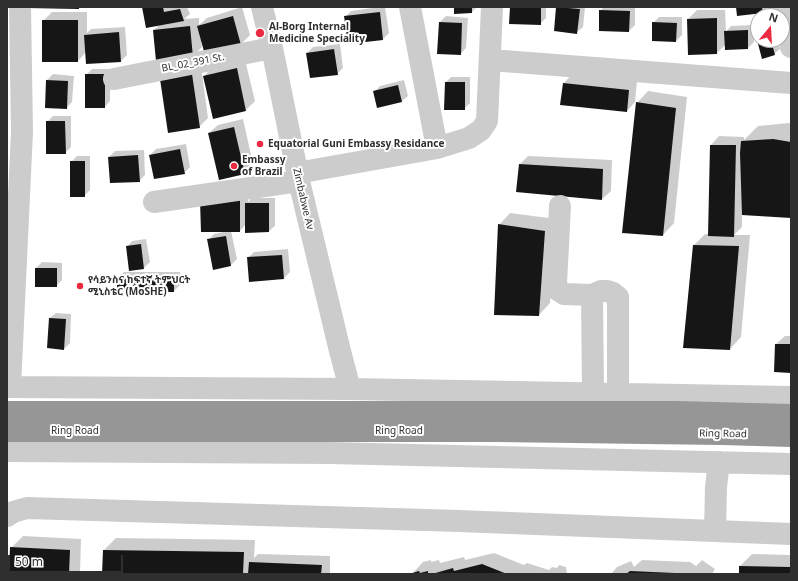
<!DOCTYPE html>
<meta charset="utf-8">
<style>
body{margin:0}
#map{position:relative;width:798px;height:581px;overflow:hidden;background:#fff;font-family:"Noto Sans",sans-serif}
canvas{display:block}
.frame{position:absolute;inset:0;border:8px solid #2f2f2f;pointer-events:none}
.north{position:absolute;left:750px;top:8px;width:40px;height:40px;box-sizing:border-box;background:#fff;border:1px solid #acacac;border-radius:50%;rotate:18deg;font-size:11px;font-weight:700;line-height:16px;text-align:center;color:#2f2f2f}
.north::after{content:'';display:block;margin:auto;width:14px;height:18px;background:#ec2a42;clip-path:polygon(50% 0,100% 100%,50% 72%,0 100%)}
.scale{position:absolute;left:8px;top:555px;width:115px;height:18px;box-sizing:border-box;border:2px solid #2f2f2f;border-top:0;padding-left:5px;font-size:12px;line-height:14px;white-space:nowrap;color:#2f2f2f;-webkit-text-stroke:3px #fff;paint-order:stroke}
</style>
<div id="map">
<canvas width="798" height="581"></canvas>
<div class="frame"></div>
<div class="north">N</div>
<div class="scale">50 m</div>
</div>
<script>
const c = document.querySelector('canvas').getContext('2d');
c.lineJoin = 'round';
function fill(path, color) { c.fillStyle = color; c.fill(path, 'evenodd'); }
const shape = rows => new Path2D(rows.map(r => 'M' + r).join(''));
function trace(path, color, width, dash) { c.strokeStyle = color; c.lineWidth = width; c.lineCap = dash ? 'butt' : 'round'; c.setLineDash(dash || []); c.stroke(path); }
function drawText(font, color, halo, rows, align = 'center') {
  c.font = font + ' "Noto Sans","Noto Sans Ethiopic",sans-serif'; c.lineWidth = 4; c.setLineDash([]); c.textBaseline = 'middle'; c.strokeStyle = halo; c.fillStyle = color; for (const [text, x, y, turn = 0] of rows) {
    c.save(); c.translate(x, y); c.rotate((+turn || 0) * Math.PI / 180); c.textAlign = isNaN(turn) ? turn : align; if (halo) c.strokeText(text, 0, 0); c.fillText(text, 0, 0); c.restore();
  }
}
const shadow = shape([
 [143,7,187,7,190,14,184,19,199,18,199,25,207,18,242,7,250,35,241,44,201,41,202,47,193,56,154,30,160,24],
 [380,7,385,7,389,33,383,39,349,43,345,17,351,11],
 [455,7,477,7,472,12,455,13],
 [511,7,546,7,546,18,540,24],
 [558,7,585,7,583,27,577,32],
 [604,7,635,7,635,25,629,31,600,11],
 [737,7,768,7,763,12],
 [697,10,725,10,726,32,731,26,753,25,754,42,748,48,726,49,726,44,717,53,689,54,688,19],
 [52,12,87,12,87,33,91,29,125,27,127,55,121,61,87,63,86,52,78,61,43,21],
 [446,16,468,18,466,48,460,54,440,22],
 [659,17,682,17,682,35,676,41,653,23],
 [759,40,778,40,780,49,774,54],
 [340,44,343,68,337,74,307,53,313,47],
 [245,60,255,101,246,110,214,117,204,76,213,67],
 [201,66,208,118,199,127,162,79],
 [92,69,110,69,110,101,105,107,86,75],
 [53,74,74,76,72,102,66,108,47,80],
 [572,74,637,81,635,102,627,111,564,83],
 [451,77,470,77,470,103,464,109,446,82],
 [404,80,408,96,402,101,374,92,380,86],
 [648,91,687,97,674,223,663,235,637,103],
 [53,116,71,116,71,147,65,153,47,122],
 [243,119,253,164,245,173,209,133,218,125],
 [789,123,791,124,791,217,742,214,742,227,734,235,750,235,741,337,730,349,694,245,705,234,709,234,711,145,719,136,744,137,744,140,758,126],
 [186,144,190,167,184,173,150,155,156,149],
 [144,150,145,175,139,181,109,157,115,151],
 [77,156,90,156,90,190,84,196,71,162],
 [528,156,612,160,611,191,602,199,520,164],
 [248,191,248,202,252,198,275,198,275,226,269,231,246,224,240,231,231,231,237,259,231,265,214,269,208,240,214,234,223,232,223,231,202,231],
 [510,213,556,219,550,303,539,315,499,225],
 [146,239,150,262,144,268,127,247,132,241],
 [288,249,290,272,284,278,250,281,248,258,254,252],
 [42,262,62,263,62,280,56,286,36,268],
 [124,272,180,272,180,285,174,291,118,291,118,278],
 [56,313,71,314,70,343,64,349,50,318],
 [785,336,791,336,791,372,776,344],
 [23,536,81,539,80,574,11,574,11,548],
 [116,538,255,540,254,558,258,554,330,556,330,574,103,574,104,550],
 [494,553,524,565,527,563,549,570,552,567,557,568,559,565,566,567,567,574,412,574,423,562,431,560,431,562,439,560,440,563,464,557,465,560],
 [752,554,791,555,791,574,740,574,740,566],
 [642,560,690,562,696,566,702,560,715,569,712,574,611,574,617,567,631,561,634,567]
]);
const building = shape([
 [27,7,79,7,79,9,27,8],
 [142,7,163,7,164,12,180,9,184,21,146,28],
 [454,7,472,7,472,13,454,14],
 [510,7,541,7,541,25,509,24],
 [556,7,580,9,577,34,554,31],
 [736,7,762,7,763,13,737,16],
 [599,10,630,11,629,32,599,31],
 [380,12,383,40,348,44,344,16],
 [233,16,241,45,205,55,197,26],
 [717,18,717,54,688,55,687,19],
 [42,20,78,20,78,62,42,62],
 [439,22,462,23,461,55,437,54],
 [652,22,677,23,676,42,652,41],
 [190,26,193,57,156,61,153,30],
 [748,30,748,49,725,50,724,31],
 [119,32,121,62,86,64,84,35],
 [757,40,771,40,775,55,762,59],
 [334,49,338,75,310,78,306,53],
 [237,68,246,111,213,119,203,76],
 [85,74,105,74,105,108,85,108],
 [192,74,200,128,168,133,160,79],
 [46,80,68,81,67,109,45,108],
 [445,82,465,82,465,110,444,110],
 [563,83,629,90,627,112,560,105],
 [398,85,402,102,377,108,373,91],
 [636,102,676,108,663,236,622,233],
 [46,121,65,121,66,154,46,154],
 [234,127,245,174,219,180,208,133],
 [773,139,791,142,791,218,742,215,740,153,741,141],
 [710,145,736,145,734,237,708,236],
 [180,149,185,174,154,179,149,155],
 [138,155,140,182,110,183,108,157],
 [70,161,85,161,85,197,70,197],
 [519,164,603,169,602,200,516,192],
 [240,199,240,232,201,232,200,200],
 [245,203,269,203,269,232,245,233],
 [498,224,545,231,539,316,494,315],
 [226,236,231,266,213,270,207,239],
 [141,244,144,269,129,271,126,246],
 [693,245,739,246,730,350,683,348],
 [282,255,284,279,249,282,247,257],
 [35,268,57,268,57,287,35,287],
 [174,277,174,292,117,292,117,278],
 [49,318,66,319,64,350,47,348],
 [775,344,791,344,791,373,774,372],
 [10,547,70,550,69,574,9,574],
 [103,550,244,552,243,574,102,574],
 [249,562,322,565,321,574,248,574],
 [482,564,507,574,432,574,453,568,454,571],
 [739,566,791,567,791,574,739,574],
 [419,571,420,573,428,571,428,574,409,574],
 [630,571,675,573,675,574,626,574]
]);
const minor = shape([
 [262,7,272,48,299,181,340,351,350,389],
 [410,7,437,148],
 [784,7,791,47],
 [490,60,791,83],
 [114,79,272,48],
 [297,173,437,148,469,138,481,130,487,121,492,7],
 [154,202,299,181],
 [560,206,556,284,558,290,564,294,592,295,601,291,607,291,613,293,618,297,618,394],
 [592,295,593,393],
 [7,387,350,389,791,397],
 [10,387,22,132,20,7],
 [7,451,330,453,791,464],
 [7,516,13,512,27,508,459,521,791,534],
 [715,531,716,487,719,462]
]);
const highway = shape([
 [7,412,676,412,791,415],
 [7,431,496,431,722,434,791,436]
]);
const markers = [
 [260,33,5,"#ec2a42"],
 [260,144,4,"#ec2a42"],
 [234,166,4,"#ec2a42"],
 [80,286,4,"#ec2a42"]
];
const poiNames = [
 ["Al-Borg Internal",269,27],
 ["Medicine Speciality",269,39],
 ["Equatorial Guni Embassy Residance",268,144],
 ["Embassy",242,160],
 ["of Brazil",242,172],
 ["የሳይንስና ከፍተኛ ትምህርት",88,280],
 ["ሚኒስቴር (MoSHE)",88,292]
];
const streetNames = [
 ["BL_02_391 St.",193,63,-11],
 ["Zimbabwe Av",303,199,77],
 ["Ring Road",75,431],
 ["Ring Road",399,431],
 ["Ring Road",723,434,1]
];
fill(shadow, '#0003');
fill(building, '#161616');
trace(minor, '#ccc', 22);
trace(highway, '#969696', 22);
for (const [x, y, r, color] of markers) { const dot = new Path2D(); dot.arc(x, y, r, 0, 2 * Math.PI); c.fillStyle = color; c.fill(dot); trace(dot, '#fff', 1.5); }
drawText('bold 10px', '#2f2f2f', '#fff', poiNames, 'left');
drawText('10px', '#2f2f2f', '#fff', streetNames);
</script>
